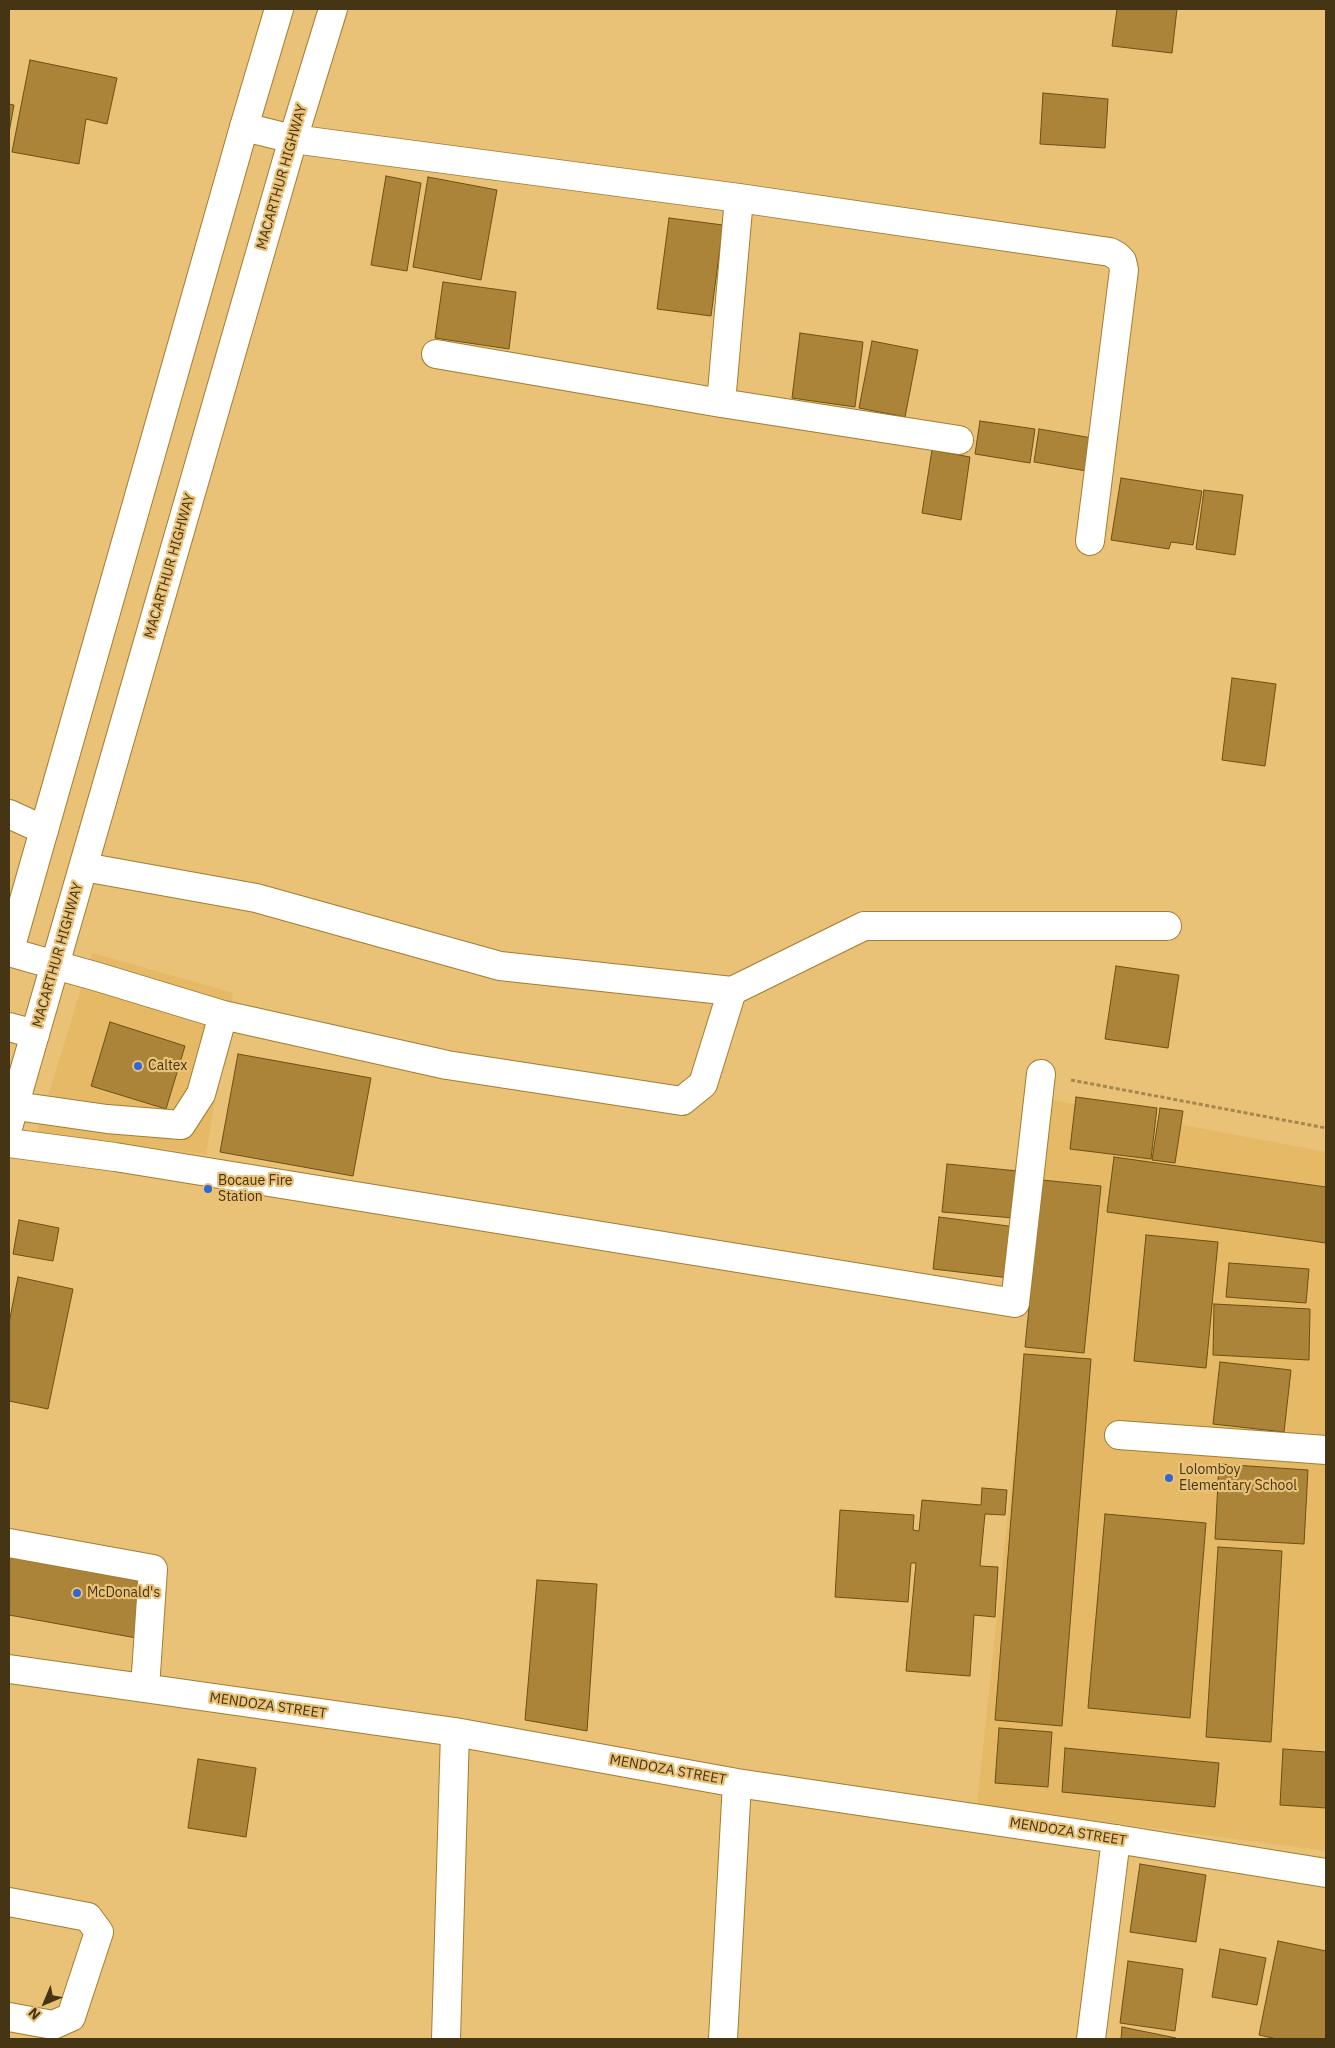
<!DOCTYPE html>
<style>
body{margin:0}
#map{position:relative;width:1335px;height:2048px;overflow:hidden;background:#e9c177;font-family:"IBM Plex Sans",sans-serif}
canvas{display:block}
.frame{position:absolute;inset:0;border:10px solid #453515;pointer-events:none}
.north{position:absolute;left:20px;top:1978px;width:50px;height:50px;-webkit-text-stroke:4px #e9c177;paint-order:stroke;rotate:225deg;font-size:14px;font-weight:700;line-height:20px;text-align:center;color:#453515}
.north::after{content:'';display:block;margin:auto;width:18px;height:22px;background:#453515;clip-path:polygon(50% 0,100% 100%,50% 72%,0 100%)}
</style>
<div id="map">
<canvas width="1335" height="2048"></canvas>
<div class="frame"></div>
<div class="north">N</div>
</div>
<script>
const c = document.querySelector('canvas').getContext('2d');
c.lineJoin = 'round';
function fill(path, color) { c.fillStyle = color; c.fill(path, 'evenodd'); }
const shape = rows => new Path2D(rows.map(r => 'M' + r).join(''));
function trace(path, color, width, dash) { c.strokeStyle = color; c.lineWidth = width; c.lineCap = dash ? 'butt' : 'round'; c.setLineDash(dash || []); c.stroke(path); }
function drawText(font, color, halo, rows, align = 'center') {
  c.font = font + ' "IBM Plex Sans",sans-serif'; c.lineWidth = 4.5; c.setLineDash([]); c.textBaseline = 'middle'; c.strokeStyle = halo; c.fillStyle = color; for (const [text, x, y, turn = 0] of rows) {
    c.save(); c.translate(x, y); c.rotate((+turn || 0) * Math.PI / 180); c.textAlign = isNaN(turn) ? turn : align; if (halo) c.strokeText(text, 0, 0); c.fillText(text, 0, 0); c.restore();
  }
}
const built = shape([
 [92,953,233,993,206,1154,37,1132],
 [1052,1100,1326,1152,1326,1851,977,1805]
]);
const building = shape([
 [1117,9,1177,9,1172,53,1112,46,1117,9],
 [30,60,117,78,107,124,86,119,79,164,12,152,30,60],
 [1043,93,1108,99,1105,148,1040,144,1043,93],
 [9,104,14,105,9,133,9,104],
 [386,176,421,183,407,271,371,265,386,176],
 [428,177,497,190,481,280,413,267,428,177],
 [669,218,723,225,711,316,657,309,669,218],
 [443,282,516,292,509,349,435,338,443,282],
 [800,333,863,342,855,407,792,398,800,333],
 [872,341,918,350,905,417,859,408,872,341],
 [980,421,1035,429,1030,463,975,454,980,421],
 [1039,429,1098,439,1092,472,1034,462,1039,429],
 [932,450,970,457,961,520,922,513,932,450],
 [1121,478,1202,491,1193,545,1171,542,1169,549,1111,540,1121,478],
 [1204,490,1243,495,1235,555,1196,549,1204,490],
 [1232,678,1276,684,1265,766,1222,760,1232,678],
 [1116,966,1179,975,1168,1048,1105,1039,1116,966],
 [110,1022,185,1046,166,1109,91,1086,110,1022],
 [238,1054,371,1078,353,1176,220,1152,238,1054],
 [1076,1097,1157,1108,1151,1159,1070,1149,1076,1097],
 [1160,1108,1183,1111,1175,1163,1152,1160,1160,1108],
 [1114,1157,1326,1187,1326,1243,1107,1212,1114,1157],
 [947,1164,1018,1171,1014,1218,942,1212,947,1164],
 [1042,1180,1101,1186,1084,1353,1025,1347,1042,1180],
 [939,1217,1016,1227,1010,1278,933,1269,939,1217],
 [19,1220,59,1228,53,1261,13,1254,19,1220],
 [1146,1235,1218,1242,1206,1368,1134,1361,1146,1235],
 [1229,1263,1309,1269,1306,1303,1226,1297,1229,1263],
 [18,1277,73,1289,48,1409,9,1401,9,1323,18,1277],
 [1214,1304,1310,1309,1309,1360,1213,1355,1214,1304],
 [1024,1354,1091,1359,1062,1726,995,1720,1024,1354],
 [1220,1362,1291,1370,1284,1432,1213,1424,1220,1362],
 [1219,1464,1308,1470,1304,1544,1215,1539,1219,1464],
 [982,1488,1007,1490,1005,1515,985,1514,980,1566,998,1567,995,1617,974,1615,970,1676,906,1671,916,1563,911,1563,908,1602,835,1597,840,1510,914,1515,913,1530,919,1531,922,1500,981,1505,982,1488],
 [1105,1514,1206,1523,1190,1718,1088,1708,1105,1514],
 [9,1547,148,1572,142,1639,9,1615,9,1547],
 [1218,1547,1282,1551,1271,1742,1206,1737,1218,1547],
 [537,1580,597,1584,587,1731,525,1720,537,1580],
 [999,1728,1052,1732,1048,1787,995,1783,999,1728],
 [1065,1748,1219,1763,1215,1807,1062,1792,1065,1748],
 [1283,1749,1326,1752,1326,1808,1280,1805,1283,1749],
 [198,1759,256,1768,246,1837,188,1828,198,1759],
 [1140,1864,1206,1875,1196,1942,1130,1932,1140,1864],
 [1278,1941,1326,1951,1326,2039,1277,2039,1259,2035,1278,1941],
 [1220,1949,1266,1958,1257,2005,1212,1997,1220,1949],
 [1128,1961,1183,1969,1175,2031,1120,2023,1128,1961],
 [1122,2027,1176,2038,1176,2039,1121,2039,1122,2027]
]);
const path = shape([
 [1071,1080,1326,1128]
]);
const minor = shape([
 [244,127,293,139,739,198,1110,252,1117,256,1122,261,1124,270,1090,541],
 [436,354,721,403,739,198],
 [721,403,959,440],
 [9,814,44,830],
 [84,867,256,898,500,966,732,991,864,926,1167,926],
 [223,1015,447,1065,682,1101,703,1084,732,991],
 [9,1027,35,1034],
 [9,1105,107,1119,181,1125,201,1094,223,1015,98,977,9,952],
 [9,1143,115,1157,1015,1303,1041,1074],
 [1119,1435,1326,1450],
 [9,1543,153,1569,145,1688],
 [9,1669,455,1732,737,1783,1116,1839,1326,1873],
 [9,1902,88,1917,99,1932,71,2017,53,2025,9,2017],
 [446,2039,455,1732],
 [723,2039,737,1783],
 [1091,2039,1116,1839]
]);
const highway = shape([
 [9,953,244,127,279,9],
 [9,1124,293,139,333,9]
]);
const markers = [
 [138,1066,5,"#2f68d6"],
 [208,1189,5,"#2f68d6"],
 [1169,1478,5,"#2f68d6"],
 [77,1593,5,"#2f68d6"]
];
const streetNames = [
 ["MACARTHUR HIGHWAY",282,177,-74],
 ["MACARTHUR HIGHWAY",170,566,-74],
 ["MACARTHUR HIGHWAY",58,955,-74],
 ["MENDOZA STREET",268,1706,8],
 ["MENDOZA STREET",668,1770,10],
 ["MENDOZA STREET",1068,1832,9]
];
const poiNames = [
 ["Caltex",148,1066],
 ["Bocaue Fire",218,1181],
 ["Station",218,1197],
 ["Lolomboy",1179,1470],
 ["Elementary School",1179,1486],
 ["McDonald's",87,1593]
];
fill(built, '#e5b966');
fill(building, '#ab8439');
trace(building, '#6c5014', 1);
trace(minor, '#a37d31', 30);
trace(highway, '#a37d31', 30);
trace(path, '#a5874e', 3, [4, 2.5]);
trace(minor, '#fff', 28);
trace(highway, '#fff', 28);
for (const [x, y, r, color] of markers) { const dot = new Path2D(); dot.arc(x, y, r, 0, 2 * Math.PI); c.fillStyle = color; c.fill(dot); trace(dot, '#e9c177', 2); }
drawText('14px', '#453515', '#e9c177', streetNames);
drawText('14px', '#453515', '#e9c177', poiNames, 'left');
</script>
